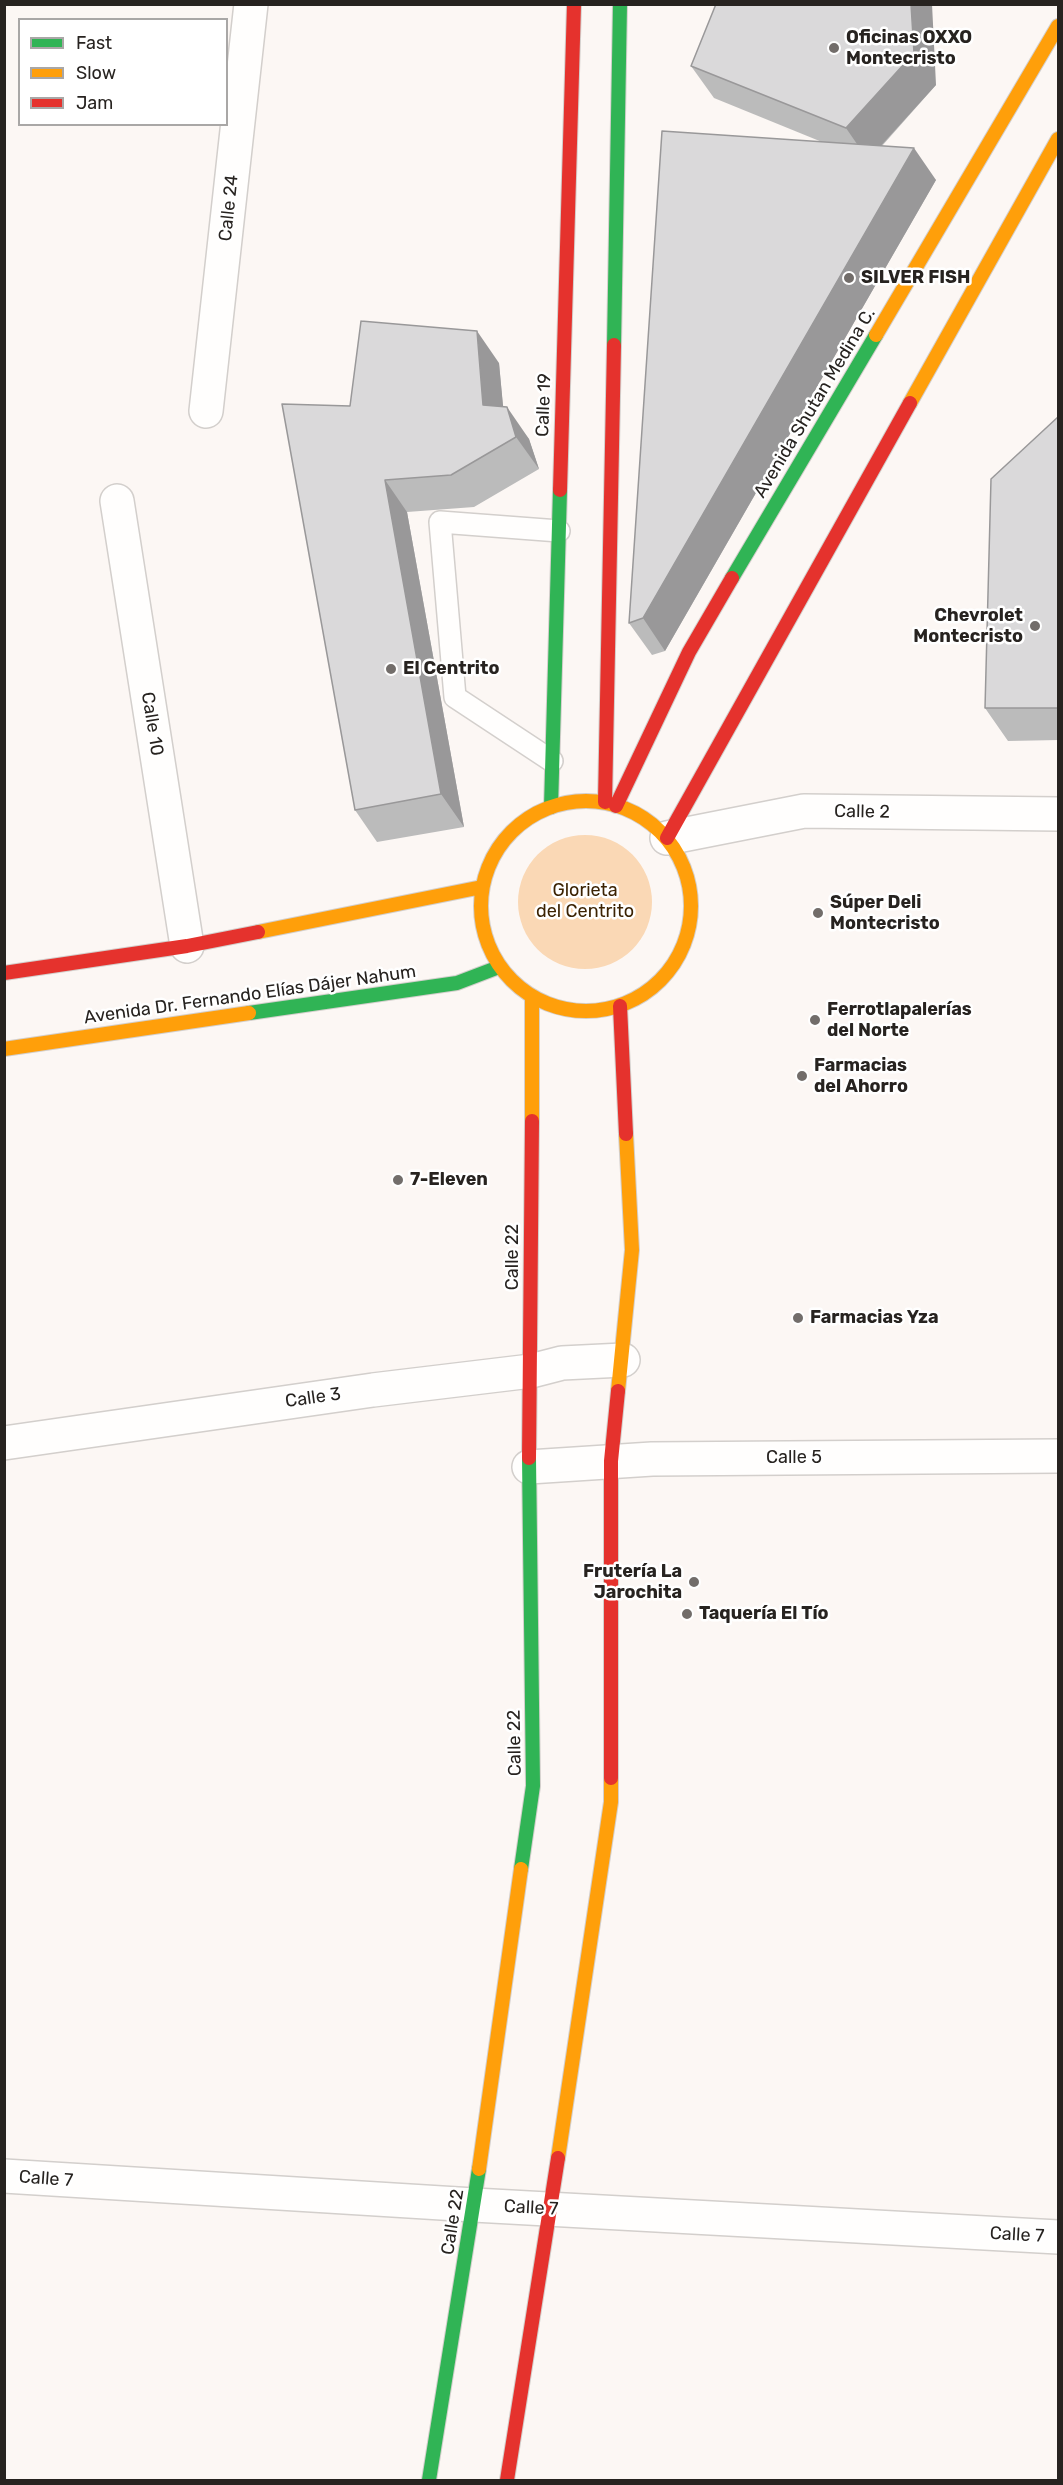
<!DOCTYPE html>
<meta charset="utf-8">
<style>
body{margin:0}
#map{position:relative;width:1063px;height:2485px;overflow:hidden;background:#fcf7f4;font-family:Rubik,sans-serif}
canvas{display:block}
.frame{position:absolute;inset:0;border:6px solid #272320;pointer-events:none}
.legend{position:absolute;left:18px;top:18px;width:210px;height:108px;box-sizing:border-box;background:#fff;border:2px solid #a9a7a6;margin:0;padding:8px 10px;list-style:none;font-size:18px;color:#272320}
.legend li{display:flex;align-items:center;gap:12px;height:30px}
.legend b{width:30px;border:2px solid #a9a7a6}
</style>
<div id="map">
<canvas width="1063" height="2485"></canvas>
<div class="frame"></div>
<ul class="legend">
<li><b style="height:8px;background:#30b455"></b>Fast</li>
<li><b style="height:8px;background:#ff9f0a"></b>Slow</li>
<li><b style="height:8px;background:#e5322d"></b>Jam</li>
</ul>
</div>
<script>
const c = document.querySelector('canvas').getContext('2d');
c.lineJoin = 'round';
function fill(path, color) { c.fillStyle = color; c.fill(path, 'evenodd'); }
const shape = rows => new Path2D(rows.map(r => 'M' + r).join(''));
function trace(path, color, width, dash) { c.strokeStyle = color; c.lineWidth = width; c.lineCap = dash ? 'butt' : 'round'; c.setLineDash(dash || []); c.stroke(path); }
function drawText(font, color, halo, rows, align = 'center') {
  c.font = font + ' Rubik,sans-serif'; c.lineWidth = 5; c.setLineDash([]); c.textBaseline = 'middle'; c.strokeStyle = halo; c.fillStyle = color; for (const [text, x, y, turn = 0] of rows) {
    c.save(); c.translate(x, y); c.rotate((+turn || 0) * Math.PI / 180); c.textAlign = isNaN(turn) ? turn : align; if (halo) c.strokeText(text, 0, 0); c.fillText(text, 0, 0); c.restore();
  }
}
const green = shape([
 '518 902a67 67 0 1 1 134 0a67 67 0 1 1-134 0Z'
]);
const lane = shape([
 [552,761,455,697,440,522,559,531]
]);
const street = shape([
 [206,411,251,4],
 [117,501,187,946],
 [667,838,804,811,1058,814],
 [4,1443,373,1390,531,1371,562,1363,623,1360],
 [529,1467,652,1459,1058,1456],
 [4,2176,474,2205,1058,2237]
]);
const fast = shape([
 [614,345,620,4],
 [732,578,876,335],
 [551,807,560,490],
 [249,1013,457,983,499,967],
 [521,1869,533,1786,529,1458],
 [429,2480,479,2169]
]);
const slow = shape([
 [876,335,1058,26],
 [910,403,1058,139],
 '481 906a105 105 0 1 1 210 0a105 105 0 1 1-210 0Z',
 [258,932,482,887],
 [4,1049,249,1013],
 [532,1121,532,998],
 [618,1391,632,1250,626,1134],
 [558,2158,611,1802,611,1778],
 [479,2169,521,1869]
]);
const jam = shape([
 [560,490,574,4],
 [605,802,614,345],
 [616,806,689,652,732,578],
 [667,838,910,403],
 [4,973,187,946,258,932],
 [620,1006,626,1134],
 [529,1458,532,1121],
 [611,1778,611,1461,618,1391],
 [507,2480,558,2158]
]);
const wall = shape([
 [691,66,936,85,882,146,936,180,665,651,652,655,629,623,822,142,714,98],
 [499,363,503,407,529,439,539,469,474,507,407,512,464,827,377,842,355,810,350,406],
 [1059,416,1059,740,1008,741,985,708]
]);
const shadedWall = shape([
 [911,4,932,4,936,85,868,160,846,128],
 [914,148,936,180,665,651,643,618],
 [477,331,499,363,506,437,483,405],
 [507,407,529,439,539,469,516,437],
 [385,480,407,512,464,827,441,794]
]);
const building = shape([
 [716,4,911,4,914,53,846,128,691,66,716,4],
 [662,131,914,148,643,618,629,623,662,131],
 [361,321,477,331,483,405,507,407,516,437,451,475,385,480,441,794,355,810,282,404,350,406,361,321],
 [1059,416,1059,708,985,708,991,479,1059,416]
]);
const markers = [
 [834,48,6,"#726d6a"],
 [849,278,6,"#726d6a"],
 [1035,626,6,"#726d6a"],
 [391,669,6,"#726d6a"],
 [818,913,6,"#726d6a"],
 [815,1020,6,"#726d6a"],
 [802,1076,6,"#726d6a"],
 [398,1180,6,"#726d6a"],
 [798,1318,6,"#726d6a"],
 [694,1582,6,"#726d6a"],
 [687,1614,6,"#726d6a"]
];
const poiNames = [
 ["Oficinas OXXO",846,38],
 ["Montecristo",846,59],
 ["SILVER FISH",861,278],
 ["Chevrolet",1023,616,"right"],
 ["Montecristo",1023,637,"right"],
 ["El Centrito",403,669],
 ["Súper Deli",830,903],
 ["Montecristo",830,924],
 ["Ferrotlapalerías",827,1010],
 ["del Norte",827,1031],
 ["Farmacias",814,1066],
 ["del Ahorro",814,1087],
 ["7-Eleven",410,1180],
 ["Farmacias Yza",810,1318],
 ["Frutería La",682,1572,"right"],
 ["Jarochita",682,1593,"right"],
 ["Taquería El Tío",699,1614]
];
const streetNames = [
 ["Calle 24",229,208,-84],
 ["Avenida Shutan Medina C.",815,403,-59],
 ["Calle 19",544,405,-88],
 ["Calle 10",152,724,81],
 ["Calle 2",862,812,1],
 ["Avenida Dr. Fernando Elías Dájer Nahum",250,995,-8],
 ["Calle 22",513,1257,-90],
 ["Calle 3",313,1398,-8],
 ["Calle 5",794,1458],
 ["Calle 22",515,1743,-91],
 ["Calle 7",46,2179,4],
 ["Calle 7",531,2208,3],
 ["Calle 22",453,2222,-81],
 ["Calle 7",1017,2235,3]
];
const parkNames = [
 ["Glorieta",585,891],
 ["del Centrito",585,912]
];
fill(green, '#fad8b5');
trace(lane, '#d3cfcc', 24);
trace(street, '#d3cfcc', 36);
trace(fast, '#d3cfcc', 16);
trace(slow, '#d3cfcc', 16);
trace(jam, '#d3cfcc', 16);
trace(lane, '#fffefd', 21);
trace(street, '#fffefd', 33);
trace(fast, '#30b455', 14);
trace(slow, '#ff9f0a', 14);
trace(jam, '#e5322d', 14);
fill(wall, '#bbb');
fill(shadedWall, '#999899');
fill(building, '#dad9da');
trace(building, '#999899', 1.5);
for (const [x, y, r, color] of markers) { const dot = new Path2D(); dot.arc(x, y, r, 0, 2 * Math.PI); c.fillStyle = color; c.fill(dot); trace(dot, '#fff', 2); }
drawText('bold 18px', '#272320', '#fff', poiNames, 'left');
drawText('18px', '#272320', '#fff', streetNames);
drawText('18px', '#3c2303', '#fff', parkNames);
</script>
